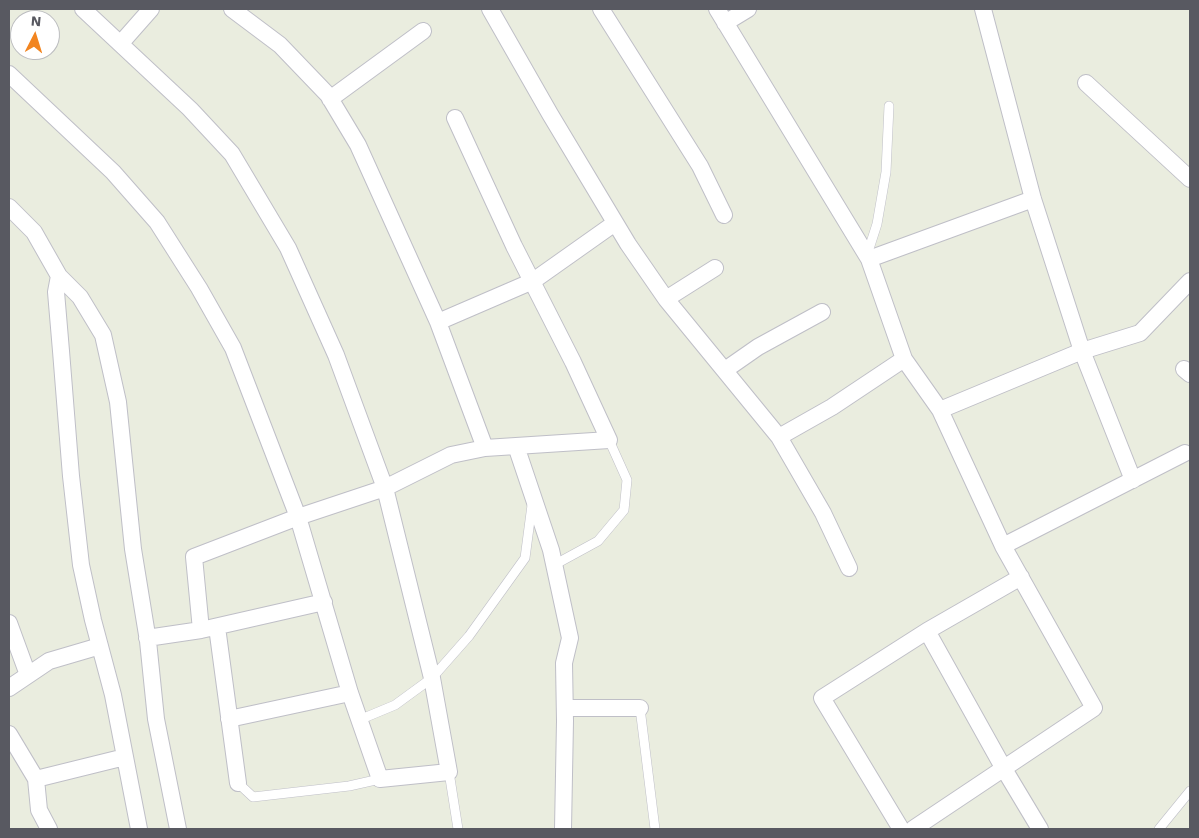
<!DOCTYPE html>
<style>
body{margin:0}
#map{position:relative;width:1199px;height:838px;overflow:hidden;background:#eaeddf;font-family:"Work Sans",sans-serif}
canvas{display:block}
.frame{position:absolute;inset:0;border:10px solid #585961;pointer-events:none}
.north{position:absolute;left:10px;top:10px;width:50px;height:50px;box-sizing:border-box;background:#fff;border:1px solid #bcbdc0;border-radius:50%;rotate:5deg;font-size:14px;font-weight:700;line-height:20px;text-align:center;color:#585961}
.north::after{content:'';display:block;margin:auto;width:18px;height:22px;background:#f28520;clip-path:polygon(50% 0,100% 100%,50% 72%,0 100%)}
</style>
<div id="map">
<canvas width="1199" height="838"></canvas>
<div class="frame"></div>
<div class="north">N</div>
</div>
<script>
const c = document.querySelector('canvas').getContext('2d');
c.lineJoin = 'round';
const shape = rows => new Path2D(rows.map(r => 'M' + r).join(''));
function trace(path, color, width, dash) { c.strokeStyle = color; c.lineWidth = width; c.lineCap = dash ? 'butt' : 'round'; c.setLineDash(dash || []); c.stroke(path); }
const lane = shape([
 [867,255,877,224,886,172,889,106],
 [554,565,598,541,624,510,627,480,609,440],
 [640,708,655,829],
 [359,720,395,705,432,678,469,636,525,558,532,505],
 [449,772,458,829],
 [238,783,253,797,349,786,380,779],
 [1159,829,1190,791]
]);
const street = shape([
 [232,9,280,45,328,95,358,145,438,322,485,448],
 [490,9,550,114,628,244,666,299,779,437,823,513,849,568],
 [601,9,700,166,724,215],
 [717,9,869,259,904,359,940,410,1003,546,1094,708,913,829],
 [983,9,1033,199,1082,351,1133,480],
 [725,23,748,9],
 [121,43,151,9],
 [9,74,113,172,157,222,199,288,233,348,298,517,350,693,380,779,449,772,432,678,385,488,336,355,288,248,232,154,190,109,83,9],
 [1086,83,1190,179],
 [330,99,423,31],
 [9,207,34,232,59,276,80,297,103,335,118,402,133,549,148,641,156,719,178,829],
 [869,259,1033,199],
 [59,276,56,292,61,351,71,476,81,565,93,620,113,695,139,829],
 [666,299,715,268],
 [438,322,533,281,615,223],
 [1184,369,1190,374],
 [725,370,758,347,822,312],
 [940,410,1082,351,1140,333,1190,281],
 [779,437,832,407,904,359],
 [516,446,551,550,570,638,564,663,565,721,563,829],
 [1003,546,1185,453],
 [9,623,28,675],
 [217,627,238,783],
 [201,630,194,557,298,517,385,488,451,455,485,448,609,440,573,362,514,246,455,118],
 [927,631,1004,769,1040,829],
 [147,638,201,630,324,602],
 [9,688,49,661,100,646],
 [565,708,640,708],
 [229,719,350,693],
 [9,734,36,779,39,810,49,829],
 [36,779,125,757],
 [901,829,822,698,927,631,1021,577]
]);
trace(lane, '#bfbfc7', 10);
trace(street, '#bfbfc7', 18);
trace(lane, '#fff', 9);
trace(street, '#fff', 16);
</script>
